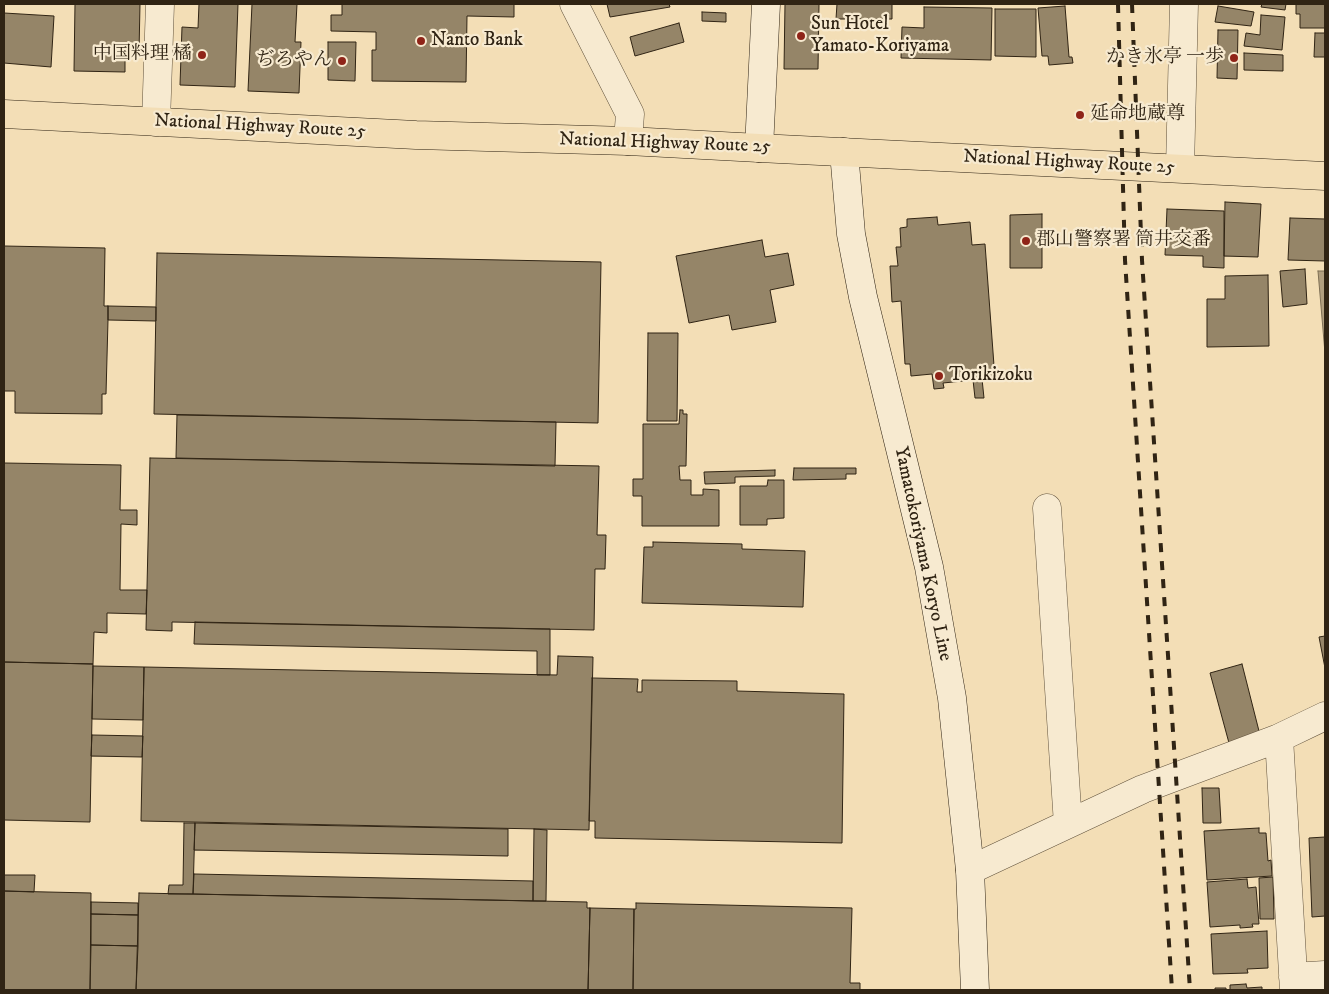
<!DOCTYPE html>
<meta charset="utf-8">
<style>
body{margin:0}
#map{position:relative;width:1329px;height:994px;overflow:hidden;background:#f3deb6;font-family:"IM FELL DW Pica",serif}
canvas{display:block}
.frame{position:absolute;inset:0;border:5px solid #302414;pointer-events:none}
</style>
<div id="map">
<canvas width="1329" height="994"></canvas>
<div class="frame"></div>
</div>
<script>
const c = document.querySelector('canvas').getContext('2d');
c.lineJoin = 'round';
function fill(path, color) { c.fillStyle = color; c.fill(path, 'evenodd'); }
const shape = rows => new Path2D(rows.map(r => 'M' + r).join(''));
function trace(path, color, width, dash) { c.strokeStyle = color; c.lineWidth = width; c.lineCap = dash ? 'butt' : 'round'; c.setLineDash(dash || []); c.stroke(path); }
function drawText(font, color, halo, rows, align = 'center') {
  c.font = font + ' "IM FELL DW Pica","Noto Serif JP",serif'; c.lineWidth = 4.5; c.setLineDash([]); c.textBaseline = 'middle'; c.strokeStyle = halo; c.fillStyle = color; for (const [text, x, y, turn = 0] of rows) {
    c.save(); c.translate(x, y); c.rotate((+turn || 0) * Math.PI / 180); c.textAlign = isNaN(turn) ? turn : align; if (halo) c.strokeText(text, 0, 0); c.fillText(text, 0, 0); c.restore();
  }
}
const water = shape([
 [1318,271,1325,271,1325,353,1318,271]
]);
const building = shape([
 [75,4,140,4,139,52,125,52,125,72,74,71,75,4],
 [199,4,238,4,235,87,180,85,182,27,198,28,199,4],
 [252,4,297,4,295,42,301,42,299,93,248,91,252,4],
 [342,4,514,4,514,17,467,16,466,82,372,81,372,50,376,50,376,32,331,31,331,15,342,15,342,4],
 [607,4,669,4,670,7,610,17,607,4],
 [785,4,819,4,818,69,784,69,785,4],
 [837,4,892,4,892,19,836,19,837,4],
 [1262,4,1286,4,1285,10,1261,7,1262,4],
 [1296,4,1325,4,1325,28,1300,28,1300,14,1296,14,1296,4],
 [1065,6,1069,57,1072,57,1073,63,1049,65,1048,56,1042,56,1038,8,1065,6],
 [1218,6,1254,12,1251,26,1215,22,1218,6],
 [924,7,992,8,991,60,901,58,902,27,924,28,924,7],
 [995,9,1036,9,1036,57,995,56,995,9],
 [702,12,726,13,726,22,702,21,702,12],
 [4,13,54,16,51,67,4,63,4,13],
 [1261,15,1285,17,1282,50,1244,46,1246,33,1260,35,1261,15],
 [679,23,684,42,635,56,630,37,679,23],
 [1218,30,1238,30,1237,79,1217,78,1218,30],
 [1315,33,1325,33,1325,57,1314,57,1315,33],
 [328,42,356,42,355,81,328,80,328,42],
 [1244,53,1283,55,1283,71,1244,70,1244,53],
 [1225,202,1261,204,1258,257,1224,256,1225,202],
 [1167,209,1224,211,1224,268,1203,267,1203,256,1165,255,1167,209],
 [1042,214,1042,268,1010,268,1010,215,1042,214],
 [937,217,938,225,970,222,972,245,985,244,995,379,982,379,984,398,975,398,973,380,943,383,944,388,934,389,932,374,911,376,910,364,905,364,901,301,892,302,890,266,898,266,896,247,901,247,900,228,907,227,907,219,937,217],
 [1290,218,1325,219,1325,261,1288,260,1290,218],
 [762,240,765,257,788,253,794,285,770,290,776,322,732,330,729,315,689,323,676,256,762,240],
 [4,246,105,248,104,306,108,306,108,320,106,394,102,394,102,414,15,413,15,391,4,391,4,246],
 [157,253,601,262,598,423,154,414,157,253],
 [1305,269,1307,304,1283,307,1280,271,1305,269],
 [1268,275,1269,346,1207,347,1207,299,1225,299,1225,276,1268,275],
 [108,306,156,307,156,321,108,320,108,306],
 [648,333,678,333,677,421,647,421,648,333],
 [680,410,683,410,683,414,687,414,686,466,679,466,680,480,691,480,691,495,703,495,703,489,719,490,719,526,642,526,642,496,633,496,633,479,643,479,643,424,679,424,680,410],
 [177,415,556,422,555,466,176,458,177,415],
 [150,458,599,466,597,535,606,535,605,569,595,569,594,630,172,622,172,631,146,630,150,458],
 [4,463,121,465,120,510,137,510,137,525,121,524,120,590,147,590,146,614,107,613,107,633,94,632,93,664,4,662,4,463],
 [794,468,856,468,856,474,846,474,846,479,793,480,794,468],
 [775,470,775,476,735,477,735,483,705,484,704,472,775,470],
 [768,480,784,480,784,518,767,519,767,525,740,525,740,486,767,486,768,480],
 [653,542,742,544,742,549,805,551,803,607,642,603,644,547,653,547,653,542],
 [195,622,550,629,550,675,537,675,537,651,194,644,195,622],
 [1325,636,1325,668,1319,637,1325,636],
 [558,656,593,657,589,830,141,821,144,667,557,675,558,656],
 [4,662,93,664,90,822,4,820,4,662],
 [1242,664,1260,735,1229,743,1210,673,1242,664],
 [93,666,144,667,143,720,92,719,93,666],
 [592,678,638,679,637,692,642,692,642,680,737,681,737,691,844,694,842,843,595,838,595,821,589,821,592,678],
 [92,735,143,736,142,757,91,756,92,735],
 [1202,788,1219,788,1221,823,1203,823,1202,788],
 [184,823,195,823,193,894,168,894,169,885,183,885,184,823],
 [195,823,508,829,508,856,194,850,195,823],
 [1259,828,1259,833,1266,833,1268,861,1271,860,1272,876,1207,880,1204,831,1259,828],
 [534,829,547,830,546,901,533,901,534,829],
 [1325,837,1325,916,1312,917,1309,838,1325,837],
 [194,874,533,881,533,901,193,894,194,874],
 [4,875,35,875,34,892,4,891,4,875],
 [1273,877,1274,919,1260,919,1259,878,1273,877],
 [1247,879,1248,888,1256,887,1259,924,1252,924,1253,927,1240,928,1240,925,1210,927,1207,882,1247,879],
 [4,891,91,893,90,990,4,990,4,891],
 [139,893,587,902,587,908,590,908,588,990,136,990,139,893],
 [91,902,138,903,138,915,91,914,91,902],
 [636,903,852,908,850,983,860,983,860,990,633,990,634,909,636,909,636,903],
 [590,908,634,909,633,990,588,990,590,908],
 [91,914,138,915,138,946,91,945,91,914],
 [1267,931,1268,968,1247,969,1248,973,1213,974,1211,934,1267,931],
 [91,945,138,946,136,990,90,990,91,945],
 [1246,984,1247,988,1262,987,1262,990,1215,990,1215,988,1226,988,1226,990,1230,990,1230,985,1246,984]
]);
const street = shape([
 [574,4,630,114,628,141],
 [156,122,160,4],
 [1180,168,1184,4],
 [1047,508,1068,824],
 [1279,738,1294,990],
 [970,870,1143,789,1279,738,1325,716],
 [1293,977,1325,975]
]);
const secondary = shape([
 [759,148,766,4],
 [844,152,851,234,863,297,929,567,952,698,970,870,975,990]
]);
const highway = shape([
 [4,114,416,135,628,141,759,148,1325,176]
]);
const rail = shape([
 [1118,4,1125,260,1172,990],
 [1132,4,1142,260,1190,990]
]);
const markers = [
 [801,36,5,"#8f2418"],
 [421,41,5,"#8f2418"],
 [202,55,5,"#8f2418"],
 [1234,58,5,"#8f2418"],
 [342,61,5,"#8f2418"],
 [1080,115,5,"#8f2418"],
 [1026,241,5,"#8f2418"],
 [939,376,5,"#8f2418"]
];
const poiNames = [
 ["Sun Hotel",811,25],
 ["Yamato-Koriyama",811,47],
 ["Nanto Bank",431,41],
 ["中国料理 橘",192,55,"right"],
 ["かき氷亭 一歩",1224,58,"right"],
 ["ぢろやん",332,61,"right"],
 ["延命地蔵尊",1090,115],
 ["郡山警察署 筒井交番",1036,241],
 ["Torikizoku",949,376]
];
const streetNames = [
 ["National Highway Route 25",260,127,3],
 ["National Highway Route 25",665,144,2],
 ["National Highway Route 25",1069,163,3],
 ["Yamatokoriyama Koryo Line",922,554,78]
];
fill(water, '#b19f7f');
trace(water, '#7d6e54', 1);
fill(building, '#958568');
trace(building, '#302414', 1);
trace(street, '#61523c', 29);
trace(secondary, '#302414', 29);
trace(highway, '#302414', 29);
trace(street, '#f7ead0', 28);
trace(secondary, '#f7ead0', 28);
trace(highway, '#f3deb6', 28);
trace(rail, '#302414', 4, [9, 9]);
for (const [x, y, r, color] of markers) { const dot = new Path2D(); dot.arc(x, y, r, 0, 2 * Math.PI); c.fillStyle = color; c.fill(dot); trace(dot, '#f7ead0', 2); }
drawText('19px', '#302414', '#f7ead0', poiNames, 'left');
drawText('19px', '#302414', '#f7ead0', streetNames);
</script>
